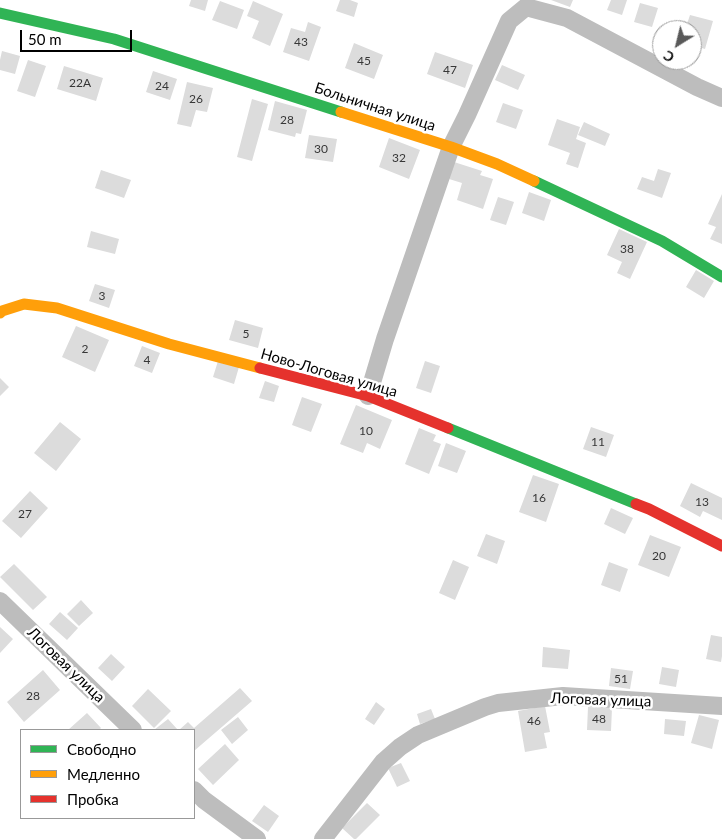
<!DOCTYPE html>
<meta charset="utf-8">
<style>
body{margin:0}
#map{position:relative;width:722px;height:839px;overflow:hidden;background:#fff;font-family:Lato,sans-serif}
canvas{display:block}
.legend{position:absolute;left:20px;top:729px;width:175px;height:90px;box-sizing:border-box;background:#fff;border:1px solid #999;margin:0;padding:6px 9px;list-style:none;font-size:15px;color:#000}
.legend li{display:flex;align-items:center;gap:10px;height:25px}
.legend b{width:25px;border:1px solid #999}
.north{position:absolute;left:652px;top:20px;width:50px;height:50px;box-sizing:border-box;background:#fff;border:1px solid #999;border-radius:50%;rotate:216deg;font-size:14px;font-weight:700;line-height:20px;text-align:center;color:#000}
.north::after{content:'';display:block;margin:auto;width:18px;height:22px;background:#595959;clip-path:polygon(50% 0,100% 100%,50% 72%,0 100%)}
.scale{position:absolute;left:20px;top:30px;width:112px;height:22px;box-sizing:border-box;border:2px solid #000;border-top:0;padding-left:6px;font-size:15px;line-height:18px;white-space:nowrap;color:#000;-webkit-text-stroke:4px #fff;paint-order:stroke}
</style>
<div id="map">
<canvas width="722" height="839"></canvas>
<ul class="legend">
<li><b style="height:6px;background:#30b455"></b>Свободно</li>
<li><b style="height:6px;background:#ff9f0a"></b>Медленно</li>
<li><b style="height:6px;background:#e5322d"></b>Пробка</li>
</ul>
<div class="north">С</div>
<div class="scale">50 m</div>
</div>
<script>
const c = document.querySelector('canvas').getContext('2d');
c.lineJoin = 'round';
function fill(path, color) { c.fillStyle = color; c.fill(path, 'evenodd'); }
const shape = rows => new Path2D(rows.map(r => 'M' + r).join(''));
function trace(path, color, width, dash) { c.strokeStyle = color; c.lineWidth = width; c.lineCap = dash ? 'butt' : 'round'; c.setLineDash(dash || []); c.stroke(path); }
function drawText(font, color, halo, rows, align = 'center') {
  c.font = font + ' Lato,sans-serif'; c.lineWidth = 5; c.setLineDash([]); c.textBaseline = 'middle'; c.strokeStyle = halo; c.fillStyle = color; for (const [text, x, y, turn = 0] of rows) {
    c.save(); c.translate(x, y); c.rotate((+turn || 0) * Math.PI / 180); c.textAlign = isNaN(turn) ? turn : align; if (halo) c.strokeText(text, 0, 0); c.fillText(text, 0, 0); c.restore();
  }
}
const building = shape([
 [191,0,208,0,205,11,189,6],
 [340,0,350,0,358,3,354,17,336,11],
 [551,0,573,0,570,7],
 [611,0,627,0,622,15,607,10],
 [220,1,244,10,237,29,212,20],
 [253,1,283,14,270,46,252,38,259,21,247,16],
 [640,3,658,8,652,27,634,22],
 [690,15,713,21,705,49,692,45,692,30,685,30],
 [308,22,321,27,309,61,283,52,291,28,305,32],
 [354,43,383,55,374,79,345,68],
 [2,51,20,56,15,74,0,70,0,60],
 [435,52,473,65,465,88,427,74],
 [28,60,46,66,35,97,17,91],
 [502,65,525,75,518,90,495,80],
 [64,66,103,78,96,101,57,89],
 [153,71,177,79,170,100,146,92],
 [187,82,213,88,207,112,196,110,191,127,177,124],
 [252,99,268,104,252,161,237,157],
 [275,101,307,110,301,134,296,133,295,137,268,130],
 [503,103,523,110,516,129,496,122],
 [557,119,580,127,576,139,586,143,578,168,566,164,570,153,548,145],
 [584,122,610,134,605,146,578,135],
 [309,135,337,139,333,162,305,158],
 [389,138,420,150,409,179,379,167],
 [454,162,482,171,480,175,493,179,483,209,457,200,462,183,449,179],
 [658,169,671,173,662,198,637,189,642,177,654,181],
 [101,170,131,180,124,198,95,188],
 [529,192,551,200,544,221,522,213],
 [722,194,722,244,710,239,716,227,708,224],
 [498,197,514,202,506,225,490,220],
 [619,229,647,242,630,279,617,273,622,262,607,255],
 [91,231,119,239,115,254,87,247],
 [696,270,714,281,704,298,686,287],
 [95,284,115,290,109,308,89,301],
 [235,320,263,328,258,348,229,340],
 [76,326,109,340,95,372,62,357],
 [142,346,160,353,152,373,134,366],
 [218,361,239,367,234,384,213,377],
 [425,361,440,366,431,393,416,388],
 [0,378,9,387,0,396],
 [265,381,279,386,274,402,259,398],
 [302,397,322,404,311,432,292,425],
 [356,405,392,420,380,449,367,443,363,453,340,444],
 [60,422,81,439,56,471,34,453],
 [591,427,614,435,606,457,583,449],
 [419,428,436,435,433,441,441,444,429,474,405,464],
 [446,443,466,451,457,473,438,466],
 [533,475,559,484,546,522,519,512],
 [691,483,722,498,722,520,703,511,700,517,680,506],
 [30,491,48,508,21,538,2,521],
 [611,508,633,518,625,534,604,524],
 [486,534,505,541,497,564,477,556],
 [650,535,681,547,669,577,638,565],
 [453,560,469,567,455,600,439,593],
 [609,562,628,569,620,592,601,585],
 [14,564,47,597,33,610,0,577],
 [81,600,93,613,79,626,67,614],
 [60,612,78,628,67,640,49,624],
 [0,627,13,639,0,653],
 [711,635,722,637,722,656,721,662,706,659],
 [543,647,570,650,568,669,542,667],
 [111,654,125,667,112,681,98,668],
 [662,667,679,670,676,687,659,684],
 [611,668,633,671,630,689,609,686],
 [43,670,60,690,24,722,7,702],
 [240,688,252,701,194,751,194,730,179,730,188,722,194,728],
 [148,689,171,711,154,728,132,706],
 [376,702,385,709,374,725,365,719],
 [545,706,550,732,544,733,547,748,525,752,518,711],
 [588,707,612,708,611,731,587,730],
 [431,709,435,719,420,724,417,714],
 [87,713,101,728,99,730,68,730],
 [699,715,719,720,712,749,691,743],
 [238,717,248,730,232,744,221,730],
 [168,719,178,730,154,730],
 [665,719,686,721,684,736,664,734],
 [225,744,239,760,213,785,198,769],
 [401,763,410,781,397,787,388,768],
 [367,803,380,815,356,839,354,839,342,828],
 [264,805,279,816,268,832,252,821]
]);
const street = shape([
 [368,396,385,339,451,147,467,115,509,21,526,7,567,18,697,87,722,98],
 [0,601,133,730],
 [194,790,204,800,257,839],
 [323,839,383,762,400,747,418,735,485,707,498,703,563,696,722,706]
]);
const fast = shape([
 [0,13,114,39,341,112],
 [534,181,662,241,722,277],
 [448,428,636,504]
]);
const slow = shape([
 [341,112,451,147,497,164,534,181],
 [0,313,2,311,24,304,57,308,169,344,260,368]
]);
const jam = shape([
 [260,368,368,396,448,428],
 [636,504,649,509,722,546]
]);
const numberNames = [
 ["43",301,42],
 ["45",364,61],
 ["47",450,70],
 ["22А",80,83],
 ["24",162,86],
 ["26",196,99],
 ["28",287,120],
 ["30",321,149],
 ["32",399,158],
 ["38",627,249],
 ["3",102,296],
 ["5",246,334],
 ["2",85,349],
 ["4",147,360],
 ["10",366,431],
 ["11",598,442],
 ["16",539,498],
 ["13",702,502],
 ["27",25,514],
 ["20",659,556],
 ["51",621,679],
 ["28",33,696],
 ["48",599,719],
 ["46",534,721]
];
const streetNames = [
 ["Больничная улица",375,107,18],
 ["Ново-Логовая улица",329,373,16],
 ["Логовая улица",66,665,44],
 ["Логовая улица",601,700,2]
];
fill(building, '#dcdcdc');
trace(street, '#bdbdbd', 18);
trace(fast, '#30b455', 11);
trace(slow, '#ff9f0a', 11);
trace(jam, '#e5322d', 11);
drawText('12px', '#373737', null, numberNames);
drawText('15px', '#000', '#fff', streetNames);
</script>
